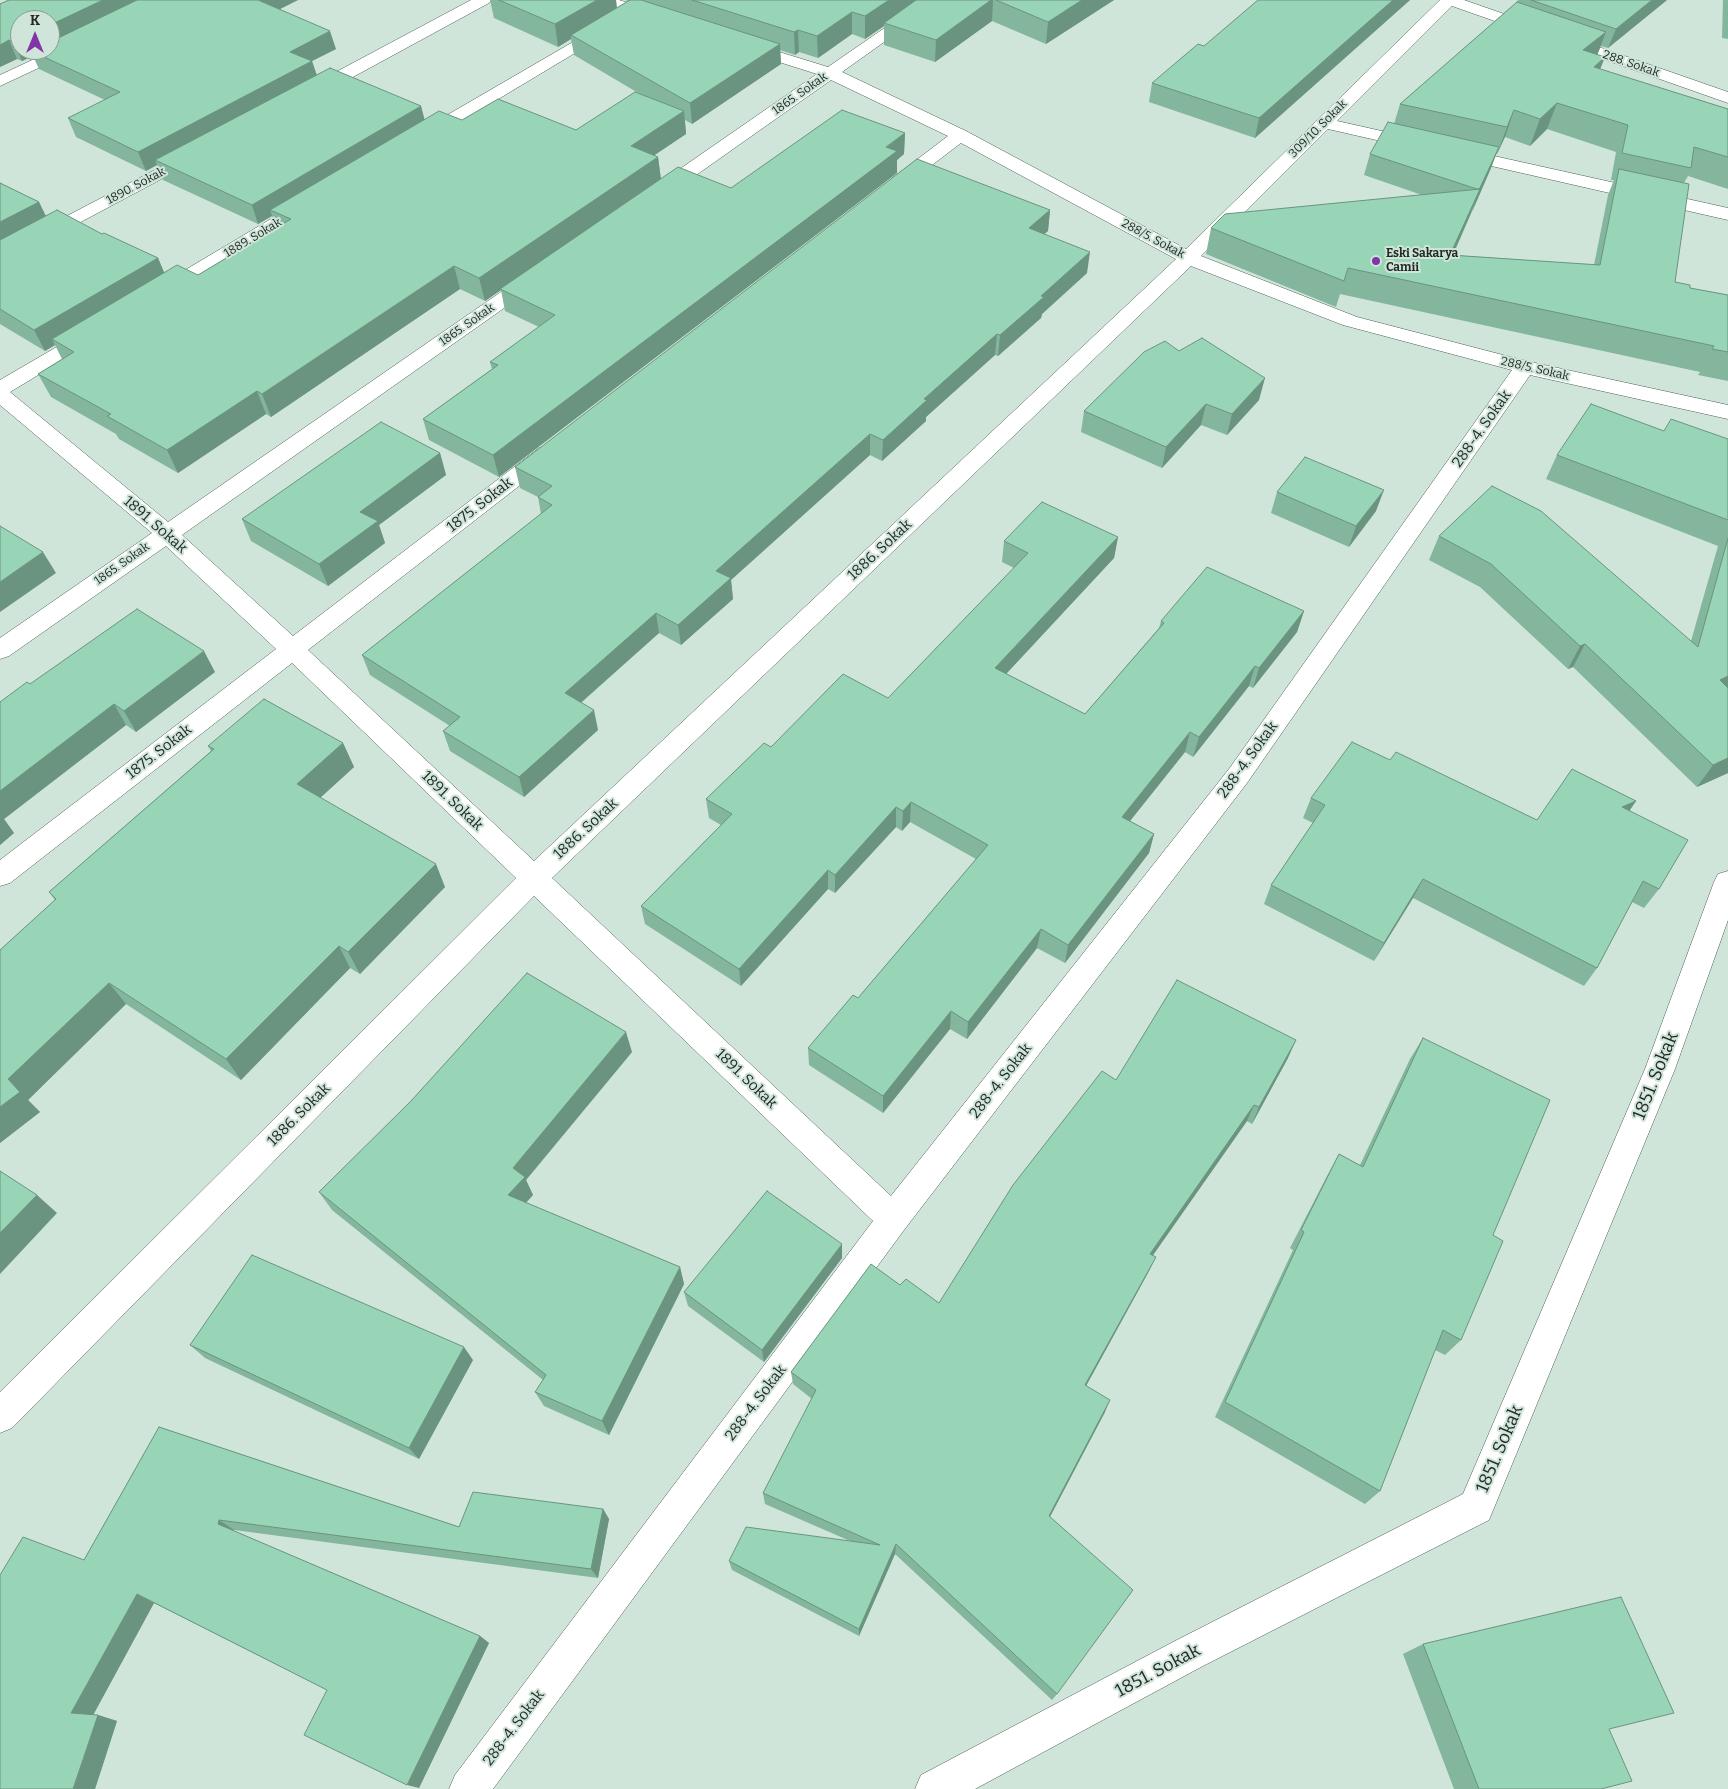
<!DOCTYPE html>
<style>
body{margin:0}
#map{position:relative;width:1728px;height:1789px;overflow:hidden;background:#d0e5da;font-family:Bitter,serif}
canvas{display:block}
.north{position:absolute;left:10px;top:10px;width:50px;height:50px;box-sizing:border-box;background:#d0e5da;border:1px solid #8a9a92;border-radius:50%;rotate:0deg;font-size:14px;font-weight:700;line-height:20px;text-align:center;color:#222925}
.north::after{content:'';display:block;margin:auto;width:18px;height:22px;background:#8235a6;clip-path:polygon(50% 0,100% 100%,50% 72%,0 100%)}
</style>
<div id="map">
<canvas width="1728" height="1789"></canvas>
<div class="north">K</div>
</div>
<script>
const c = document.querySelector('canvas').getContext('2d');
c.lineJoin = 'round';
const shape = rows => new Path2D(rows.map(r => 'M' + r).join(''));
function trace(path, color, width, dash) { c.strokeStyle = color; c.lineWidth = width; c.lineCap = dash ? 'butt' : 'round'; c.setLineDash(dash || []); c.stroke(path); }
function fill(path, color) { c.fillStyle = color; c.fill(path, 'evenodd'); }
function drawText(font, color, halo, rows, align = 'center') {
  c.font = font + ' Bitter,serif'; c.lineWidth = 4; c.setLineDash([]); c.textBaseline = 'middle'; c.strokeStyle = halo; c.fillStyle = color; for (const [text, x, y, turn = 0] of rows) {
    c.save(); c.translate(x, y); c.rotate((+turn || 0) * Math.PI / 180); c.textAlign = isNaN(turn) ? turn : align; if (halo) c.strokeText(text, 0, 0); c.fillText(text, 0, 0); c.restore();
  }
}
const minor = shape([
 [471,0,491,0,489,3,318,96,312,97,306,96,303,92,306,88,471,0],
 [595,0,619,0,662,14,664,17,656,22,597,3,595,0],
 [925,0,943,0,842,72,966,131,1186,249,1440,0,1464,0,1728,92,1728,103,1452,6,1337,121,1422,140,1425,144,1422,148,1416,149,1328,129,1201,256,1357,317,1526,361,1728,405,1728,419,1530,375,1247,783,904,1230,493,1789,449,1789,455,1775,873,1221,534,896,12,1428,0,1433,0,1392,516,878,292,663,10,883,0,886,0,860,276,649,166,546,9,656,0,659,0,638,152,533,0,405,0,380,84,331,91,329,98,331,101,335,98,339,10,392,168,522,527,274,541,274,544,278,541,282,182,535,293,636,539,448,547,446,555,448,558,453,555,458,308,650,534,861,1176,259,961,143,902,188,890,188,887,184,890,180,948,136,831,80,665,197,651,197,649,193,651,189,817,74,738,49,736,46,738,43,750,43,828,67,925,0],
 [1191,266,1343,325,1512,370,1229,769,891,1196,552,878,1191,266],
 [604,24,612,29,610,32,430,140,424,141,418,140,415,136,418,132,604,24],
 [71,42,77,44,79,47,77,50,0,86,0,75,71,42],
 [1458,148,1728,208,1728,220,1452,157,1449,153,1452,149,1458,148],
 [193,150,199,151,202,155,199,159,0,265,0,251,193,150],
 [308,199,315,201,317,205,315,209,169,296,162,298,155,296,152,292,155,288,301,201,308,199],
 [1728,871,1728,920,1675,1069,1489,1520,1201,1667,975,1789,915,1789,921,1775,1175,1641,1463,1494,1645,1069,1714,882,1718,874,1728,871]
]);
const wall = shape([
 [9,0,298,0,280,9,336,49,312,61,317,75,421,106,424,119,462,120,576,130,640,94,574,55,571,39,558,47,494,18,490,0,616,0,617,8,628,1,625,0,1114,0,1046,44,992,21,935,62,884,45,884,26,865,39,852,34,818,58,799,52,795,55,780,50,781,64,692,124,685,120,686,134,654,155,658,157,661,179,731,188,905,133,904,154,897,160,897,173,499,477,429,440,423,419,492,369,490,362,539,327,505,311,501,290,485,301,460,289,271,417,266,414,178,473,119,439,116,434,51,397,38,374,62,359,55,345,45,351,0,324,0,183,39,202,46,216,102,234,158,258,164,273,198,275,277,228,272,216,258,224,163,180,157,165,146,171,76,137,68,118,105,100,39,69,33,56,22,61,17,59,0,67,0,4],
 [1410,0,1255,138,1149,102,1152,83],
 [1518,0,1667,0,1608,48,1601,46,1597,55,1605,57,1600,69,1728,109,1728,189,1688,176,1684,183,1675,282,1690,288,1728,295,1728,381,1698,375,1700,372,1340,294,1336,307,1206,254,1211,228,1422,195,1364,175,1370,154,1394,124,1400,104,1517,2],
 [1547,129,1616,152,1611,180,1614,180,1608,195,1594,265,1453,255,1491,168,1496,154,1497,154,1505,137,1530,146],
 [1723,0,1728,0,1728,39,1722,38],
 [1050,210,1048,231,1044,234,1087,273,1042,314,1041,318,998,356,995,355,926,417,926,421,882,461,870,455,731,580,733,599,681,645,659,633,581,703,598,730,524,797,450,751,443,731,450,726,370,675,362,655,541,514,538,497,520,488,515,467],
 [1179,351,1259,400,1227,435,1201,425,1162,468,1081,432,1084,411],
 [1664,431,1728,439,1728,773,1697,787,1573,667,1568,669,1480,587,1429,560,1439,536,1691,641,1718,546,1546,479,1557,455],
 [440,453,446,475,379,525,385,543,328,586,251,541,242,519],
 [1277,492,1376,511,1349,547,1271,513],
 [1118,537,1114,558,1006,674,1085,714,1159,628,1161,621,1304,611,1297,632,1253,688,1249,686,1193,757,1185,752,1130,821,1154,834,1149,853,1065,963,1037,948,967,1039,950,1029,883,1113,809,1065,808,1048,858,998,976,859,910,822,902,831,896,827,835,893,828,889,741,986,645,924,641,906,721,825,709,818,706,799,771,747,888,698,1014,568,1002,562,1004,541],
 [215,672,136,732,126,725,4,819,14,833,0,845,0,702],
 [343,743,354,767,320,798,445,887,360,974,350,968,241,1080,126,1004,28,1100,40,1112,0,1143,0,950,55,900,49,892,211,751,208,746],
 [1390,760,1537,820,1636,801,1630,810,1659,889,1644,908,1632,902,1597,968,1584,986,1413,898,1374,961,1264,904,1271,885,1313,823,1303,818,1311,798],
 [1423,1038,1493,1235,1461,1340,1445,1355,1435,1350,1380,1491,1365,1504,1215,1417,1293,1250,1290,1248,1328,1174,1339,1154,1360,1165,1410,1059],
 [632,1052,526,1180,533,1195,526,1203,680,1267,684,1284,609,1435,544,1406,535,1392,543,1380,332,1210,319,1192],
 [1288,1058,1252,1124,1247,1121,1153,1255,1149,1271,1086,1386,1105,1412,1050,1517,1057,1694,1052,1700,895,1554,859,1636,732,1570,729,1561,850,1541,765,1504,763,1493,812,1399,793,1384,791,1372,900,1285,939,1303,1116,1080],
 [842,1258,764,1362,688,1306,684,1292],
 [190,1345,473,1360,419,1459,205,1358],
 [159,1427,459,1527,603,1509,609,1519,598,1578,234,1530,234,1531,480,1636,489,1643,419,1788,327,1690,154,1603,93,1715,98,1715,117,1721,95,1789,84,1560],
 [1423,1644,1609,1730,1601,1789,1454,1789,1403,1654]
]);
const shadedWall = shape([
 [103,0,148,0,50,48,50,25],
 [257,0,298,0,262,18],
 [597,0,616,0,617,12,571,35,571,39,558,47,555,24],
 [889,0,921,0,884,23,884,26,865,39,865,16],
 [991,0,993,0,992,21,935,62,936,40],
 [1082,0,1114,0,1046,44,1048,22],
 [1393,0,1410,0,1255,138,1259,118],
 [1652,0,1667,0,1608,48,1616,29],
 [852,12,852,34,818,58,817,36],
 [798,30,799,52,795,55,794,32],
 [330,31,336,49,312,61,318,80,155,160,157,165,146,171,138,152,290,52],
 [1606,32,1596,58,1583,50],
 [9,40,17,59,0,67,0,45],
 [20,40,20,50,45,50,31,51,33,56,22,61,14,43],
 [780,44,781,64,692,124,690,103],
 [1605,57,1594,84,1594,67],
 [1557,103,1547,129,1530,146,1540,119],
 [421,106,426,125,270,210,272,216,258,224,252,205],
 [1514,110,1505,137,1497,154,1507,127],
 [684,111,686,134,634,169,631,146],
 [905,133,904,154,897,160,897,173,499,477,493,455],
 [1499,147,1491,168,1472,212,1479,190],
 [658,157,661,180,485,301,479,278],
 [1480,189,1470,215,1441,282,1450,255],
 [39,202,49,223,0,249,0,222],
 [1050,210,1048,231,1027,249,1029,228],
 [1090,252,1087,273,1042,314,1041,318,998,356,1000,335,1041,296],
 [158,258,167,279,52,339,55,345,45,351,34,330],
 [454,266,460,289,271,417,262,394],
 [997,334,995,355,926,417,926,421,882,461,883,440,924,399],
 [1265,378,1259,400,1227,435,1232,414],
 [257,391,266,414,178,473,167,450],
 [1206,404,1201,425,1162,468,1166,447],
 [870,434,870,455,731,580,733,599,681,645,678,625,716,571],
 [440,453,446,475,379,525,385,543,328,586,319,564,360,512],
 [1384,490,1376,511,1349,547,1356,526],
 [1118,537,1114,558,993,688,995,668],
 [43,552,56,573,0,612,0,582],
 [1304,611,1297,632,1253,688,1259,668],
 [656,613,659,633,569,713,565,693],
 [1585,644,1573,667,1568,669,1580,646],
 [204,651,215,672,136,732,124,711],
 [1255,666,1249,686,1193,757,1199,737],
 [1728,676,1728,691,1720,680],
 [114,704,126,725,4,819,14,833,0,845,0,791],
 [594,710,598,730,524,797,519,777],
 [1190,732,1185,752,1118,836,1122,817],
 [343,743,354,767,309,808,297,784],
 [1728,758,1728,773,1697,787,1713,765],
 [1636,801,1623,820,1622,807],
 [911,802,910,822,902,831,903,811],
 [896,807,896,827,835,893,835,875],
 [1154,834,1149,853,1065,963,1068,945],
 [436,864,445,887,360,974,348,952],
 [828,870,828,889,741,986,739,969],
 [1423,879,1413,898,1374,961,1384,943],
 [1041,929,1037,948,967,1039,968,1022],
 [339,946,350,968,241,1080,226,1059],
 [109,983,126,1004,28,1100,40,1112,0,1143,0,1107,8,1079],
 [951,1011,950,1029,883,1113,883,1096],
 [626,1032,632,1052,526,1180,533,1195,516,1213,508,1195,513,1168],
 [1296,1040,1288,1058,1252,1124,1259,1107],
 [1254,1105,1247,1121,1144,1268,1150,1254],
 [37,1195,57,1213,0,1274,0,1233],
 [842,1244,842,1258,764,1362,762,1350],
 [1156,1257,1149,1271,1080,1397,1085,1385],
 [680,1267,684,1284,609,1435,602,1421],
 [464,1347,473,1360,419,1459,409,1448],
 [1110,1400,1105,1412,1045,1526,1049,1516],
 [603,1509,609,1519,598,1578,591,1569],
 [219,1520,234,1530,233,1534,218,1524],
 [896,1544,895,1554,859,1636,859,1629],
 [137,1594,154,1603,91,1719,71,1713],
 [480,1636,489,1643,419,1788,407,1785],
 [98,1715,117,1721,95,1789,73,1789]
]);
const building = shape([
 [9,0,103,0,50,25,50,20,20,20,20,40,14,43,9,40,0,45,0,4,9,0],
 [137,0,258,0,330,31,290,52,312,61,138,152,68,118,120,92,31,51,50,50,50,42,137,0],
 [499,0,597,0,555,24,499,0],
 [630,0,641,0,780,44,690,103,571,35,630,0],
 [692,0,889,0,865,16,852,12,817,36,798,30,794,32,692,0],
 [916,0,991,0,936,40,884,23,916,0],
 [996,0,1082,0,1048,22,996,0],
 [1258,0,1393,0,1259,118,1152,83,1198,44,1204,46,1258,0],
 [1531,0,1652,0,1616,29,1531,0],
 [1517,2,1606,32,1583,50,1605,57,1594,67,1728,109,1728,157,1694,147,1691,168,1622,153,1628,125,1557,103,1540,119,1514,110,1507,127,1400,104,1517,2],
 [330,68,421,106,252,205,155,160,330,68],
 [635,92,684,111,631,146,658,157,479,278,454,266,262,394,257,391,167,450,107,416,111,414,38,374,74,352,52,339,177,265,198,275,291,219,270,210,439,111,462,120,498,99,576,130,635,92],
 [842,110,905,133,886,147,897,151,493,455,423,419,498,365,490,362,555,315,500,289,678,167,731,188,842,110],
 [1388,122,1499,147,1479,190,1480,189,1477,189,1370,154,1388,122],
 [917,159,1050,210,1029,228,1090,252,1041,296,1044,297,1000,335,997,334,924,399,927,400,883,440,870,434,716,571,731,578,678,625,656,613,565,693,594,710,519,777,443,731,460,717,362,655,552,505,538,497,552,486,515,467,917,159],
 [1619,169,1689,184,1675,282,1690,285,1690,288,1728,295,1728,352,1712,349,1714,346,1348,268,1344,281,1211,228,1225,214,1480,189,1450,255,1600,265,1619,169],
 [0,183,39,202,0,222,0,183],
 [57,210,102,234,104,233,158,258,34,330,0,309,0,240,57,210],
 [1202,338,1265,378,1232,414,1206,404,1166,447,1084,411,1144,352,1165,341,1179,351,1202,338],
 [1591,404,1664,431,1671,419,1728,439,1728,520,1557,455,1591,404],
 [381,422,440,453,360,512,378,521,319,564,242,519,381,422],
 [1305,457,1384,490,1356,526,1277,492,1305,457],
 [1492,486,1541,511,1698,647,1728,538,1728,676,1720,680,1728,688,1728,758,1713,765,1585,644,1580,646,1491,564,1439,536,1492,486],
 [1042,502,1118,537,995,668,1085,714,1164,623,1161,621,1207,567,1304,611,1259,668,1255,666,1199,737,1190,732,1122,817,1154,834,1068,945,1041,929,968,1022,951,1011,883,1096,808,1048,853,995,858,998,988,845,911,802,903,811,896,807,835,875,828,870,739,969,641,906,732,814,706,799,764,743,771,747,843,674,888,698,1028,553,1004,541,1042,502],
 [0,526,43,552,0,582,0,526],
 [137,609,204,651,124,711,114,704,0,791,0,702,27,682,30,684,137,609],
 [264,699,343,743,297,784,436,864,348,952,339,946,226,1059,109,983,8,1079,20,1092,0,1107,0,950,56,899,49,892,214,749,208,746,264,699],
 [1352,742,1390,760,1396,752,1537,820,1572,769,1636,801,1622,807,1688,840,1659,889,1643,881,1597,968,1423,879,1384,943,1271,885,1325,805,1311,798,1352,742],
 [527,973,626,1032,513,1168,525,1177,508,1195,680,1267,602,1421,535,1392,546,1375,319,1192,411,1101,527,973],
 [1177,980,1296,1040,1259,1107,1254,1105,1150,1254,1156,1257,1085,1385,1110,1400,1049,1516,1133,1590,1057,1694,896,1544,859,1629,729,1561,746,1527,880,1545,763,1493,816,1390,791,1372,871,1264,900,1285,906,1279,939,1303,1013,1185,1102,1071,1116,1080,1177,980],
 [1423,1038,1550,1100,1493,1235,1503,1241,1461,1340,1443,1330,1380,1491,1225,1402,1304,1232,1301,1230,1339,1154,1363,1167,1423,1038],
 [0,1171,37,1195,0,1233,0,1171],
 [767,1191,842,1244,762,1350,684,1292,767,1191],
 [252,1255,464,1347,409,1448,190,1345,252,1255],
 [159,1427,459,1527,473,1492,603,1509,591,1569,219,1520,218,1524,480,1636,407,1785,304,1735,327,1690,137,1594,71,1713,98,1715,73,1789,0,1789,0,1575,23,1537,84,1560,159,1427],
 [1621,1597,1674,1713,1609,1729,1632,1781,1601,1789,1479,1789,1423,1644,1621,1597]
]);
const markers = [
 [1376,261,5,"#8235a6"]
];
const farStreetnames = [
 ["288. Sokak",1631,64,19],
 ["1865. Sokak",800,94,-35],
 ["309/10. Sokak",1318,129,-45],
 ["1890. Sokak",136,186,-28],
 ["1889. Sokak",253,238,-31],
 ["288/5. Sokak",1153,239,28],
 ["1865. Sokak",467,325,-35],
 ["288/5. Sokak",1535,369,13],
 ["1865. Sokak",122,564,-35]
];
const farPoinames = [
 ["Eski Sakarya",1386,254],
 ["Camii",1386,268]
];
const streetNames = [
 ["288-4. Sokak",1482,429,-55],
 ["1875. Sokak",480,505,-38],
 ["1891. Sokak",155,525,41],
 ["1886. Sokak",880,550,-43],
 ["1875. Sokak",159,752,-38],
 ["288-4. Sokak",1248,760,-54],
 ["1891. Sokak",452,801,44],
 ["1886. Sokak",586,829,-43],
 ["1891. Sokak",746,1079,44],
 ["288-4. Sokak",1001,1081,-52],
 ["1886. Sokak",299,1115,-45],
 ["288-4. Sokak",756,1403,-53],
 ["288-4. Sokak",514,1728,-53]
];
const nearStreetnames = [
 ["1851. Sokak",1656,1076,-68],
 ["1851. Sokak",1500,1449,-67],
 ["1851. Sokak",1158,1671,-28]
];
trace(minor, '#4d5f55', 1);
fill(minor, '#fff');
fill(wall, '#83b69d');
fill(shadedWall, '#6a947f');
fill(building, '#98d4b6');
trace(building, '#6a947f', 1);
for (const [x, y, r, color] of markers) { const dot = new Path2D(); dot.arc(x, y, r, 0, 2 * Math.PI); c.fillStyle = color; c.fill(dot); trace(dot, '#d0e5da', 2); }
drawText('12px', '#222925', '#d0e5da', farStreetnames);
drawText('bold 12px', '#222925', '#d0e5da', farPoinames, 'left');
drawText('15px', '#222925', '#d0e5da', streetNames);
drawText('18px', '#222925', '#d0e5da', nearStreetnames);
</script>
